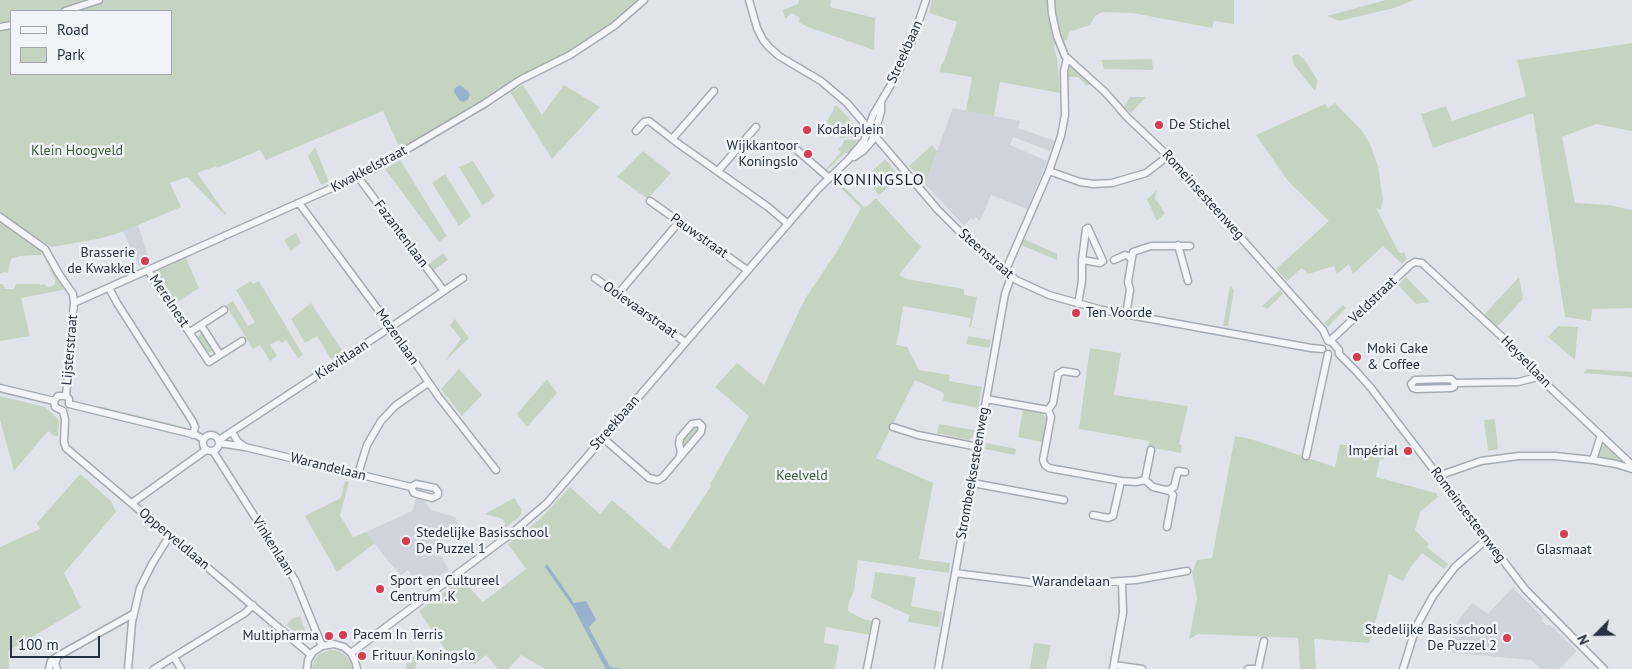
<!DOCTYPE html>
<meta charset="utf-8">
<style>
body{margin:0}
#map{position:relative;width:1632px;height:669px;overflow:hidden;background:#e0e4ea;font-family:"PT Sans",sans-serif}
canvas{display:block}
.legend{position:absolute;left:10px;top:10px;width:162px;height:65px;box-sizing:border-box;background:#f0f3f7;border:1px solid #a0a5af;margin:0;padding:6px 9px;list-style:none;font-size:15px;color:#273142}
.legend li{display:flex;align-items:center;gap:10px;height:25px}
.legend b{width:25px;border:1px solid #a0a5af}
.north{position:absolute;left:1572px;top:609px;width:50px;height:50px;-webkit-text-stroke:4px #f0f3f7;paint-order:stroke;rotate:247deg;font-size:14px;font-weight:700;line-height:20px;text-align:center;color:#273142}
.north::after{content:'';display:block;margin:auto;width:18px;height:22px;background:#273142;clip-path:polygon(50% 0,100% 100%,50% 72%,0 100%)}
.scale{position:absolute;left:10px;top:636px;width:90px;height:22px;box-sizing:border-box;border:2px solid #273142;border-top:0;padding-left:6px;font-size:15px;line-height:18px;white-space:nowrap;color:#273142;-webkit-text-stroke:4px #f0f3f7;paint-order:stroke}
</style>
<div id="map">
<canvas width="1632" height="669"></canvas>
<ul class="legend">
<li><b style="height:6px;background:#f3f5f8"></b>Road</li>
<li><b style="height:14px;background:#c5d4c0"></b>Park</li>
</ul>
<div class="north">N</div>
<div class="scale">100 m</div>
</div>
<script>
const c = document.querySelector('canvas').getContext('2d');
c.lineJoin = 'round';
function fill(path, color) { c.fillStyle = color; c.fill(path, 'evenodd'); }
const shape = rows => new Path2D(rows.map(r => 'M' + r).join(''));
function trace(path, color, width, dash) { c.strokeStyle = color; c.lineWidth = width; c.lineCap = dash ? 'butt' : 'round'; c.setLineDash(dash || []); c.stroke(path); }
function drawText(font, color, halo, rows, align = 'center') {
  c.font = font + ' "PT Sans",sans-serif'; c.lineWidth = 5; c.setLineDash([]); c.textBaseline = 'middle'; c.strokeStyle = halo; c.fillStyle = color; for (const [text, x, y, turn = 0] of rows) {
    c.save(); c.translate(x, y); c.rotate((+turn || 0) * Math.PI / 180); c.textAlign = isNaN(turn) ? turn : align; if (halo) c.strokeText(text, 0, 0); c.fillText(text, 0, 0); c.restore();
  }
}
const built = shape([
 [953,108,1020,121,1018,128,1055,141,1050,151,1013,137,1010,145,1047,161,1027,209,991,195,980,221,976,217,973,220,971,218,964,226,925,184],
 [138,225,150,261,139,266,123,231],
 [416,498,425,501,431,510,455,517,460,525,434,545,449,570,421,587,408,570,401,575,388,561,366,532,412,511],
 [1513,587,1542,617,1542,621,1546,625,1550,625,1577,651,1559,669,1541,669,1531,660,1444,652,1460,618,1472,603,1488,614]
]);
const green = shape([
 [0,0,642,0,589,42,519,79,400,149,383,111,266,160,260,150,217,168,216,166,197,173,226,214,225,215,187,177,170,183,181,207,119,233,98,239,52,247,0,215],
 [11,11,171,11,171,74,11,74],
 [799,0,831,0,830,7,875,18,874,50,808,27,798,22,800,18,792,13,785,19,783,10,798,4],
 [932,0,1234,0,1234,24,1214,21,1212,28,1133,13,1102,12,1095,16,1090,25,1069,32,1067,40,1056,41,1054,48,1057,58,1060,93,1000,82,994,116,966,111,972,77,940,72,941,64,943,64,957,22,929,13],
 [1386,0,1414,0,1394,8,1339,21,1327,16],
 [1632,43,1632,131,1596,124,1562,137,1575,203,1609,205,1632,210,1632,308,1592,309,1591,321,1565,317,1533,113,1433,148,1421,114,1446,106,1452,121,1526,96,1517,60],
 [1298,54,1304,59,1318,81,1315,91,1294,65,1292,56],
 [1152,59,1153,70,1104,69,1101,60],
 [1068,67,1073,68,1092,85,1086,85,1078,77,1067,77],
 [523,85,542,115,564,85,600,107,552,159,510,92],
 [1130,97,1146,97,1131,113,1124,107],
 [1335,103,1362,131,1370,144,1378,166,1383,200,1381,210,1376,208,1399,253,1404,252,1407,259,1402,264,1383,246,1353,274,1349,264,1337,274,1334,266,1308,274,1302,268,1287,281,1276,269,1329,221,1288,181,1256,135,1325,104,1328,108],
 [834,106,837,106,848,117,855,128,855,137,841,138,830,129,827,121,833,111],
 [859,139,849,153,845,153,827,170,825,171,822,169,822,166,826,169,841,152,838,149,843,144,844,140],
 [932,145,937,151,925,184,909,166],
 [315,147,329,182,321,185,308,156],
 [643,151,671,173,648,199,617,177],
 [885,159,900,177,879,195,865,178],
 [400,160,447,236,439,242,385,169],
 [473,161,495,196,483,206,459,167],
 [445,174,471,216,459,226,432,183],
 [836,179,865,208,876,198,921,247,899,275,907,279,964,289,964,295,977,297,971,327,992,331,969,327,971,318,903,306,899,332,896,345,907,347,919,370,950,375,949,381,982,387,978,408,943,401,944,393,915,380,876,458,933,483,919,559,950,563,949,573,858,560,854,591,849,602,848,611,863,619,872,621,870,635,826,627,824,643,839,645,835,669,545,669,521,655,508,669,498,669,486,655,475,664,453,661,419,611,461,579,483,602,526,569,508,544,540,519,570,487,600,514,612,500,669,550,711,486,710,484,749,416,715,387,737,363,764,385,805,299,839,248,861,208,834,181],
 [1157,190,1155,198,1165,213,1157,221,1147,199],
 [0,220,43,251,41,255,19,256,11,259,8,273,4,272,0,274],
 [296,233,301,243,291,251,284,240],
 [1024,239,1057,254,1057,260,1021,245],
 [443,253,448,260,434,270,429,264],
 [186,258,199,288,176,303,156,274,156,271],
 [49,268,54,271,67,289,21,298,30,336,0,341,0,284,3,284,5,289,14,289,16,284,39,284,40,285,45,284,46,286,49,287,55,284,55,279],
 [1406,277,1430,302,1416,304,1398,285],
 [1519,277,1523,299,1497,327,1484,315],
 [251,281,253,284,259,281,303,355,298,358,286,340,282,343,279,340,270,345,277,356,270,361,260,345,253,349,226,305,233,301,248,326,255,322,236,290],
 [1230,286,1234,290,1228,326,1223,326],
 [1280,290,1283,294,1267,309,1262,306],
 [311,303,343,352,331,359,317,336,305,343,291,319],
 [1343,305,1346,308,1328,327,1324,323],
 [455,319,469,338,444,362,461,339,450,325],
 [1558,326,1578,327,1575,360,1548,337],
 [202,333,213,350,207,354,196,338],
 [968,336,991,340,989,348,966,344],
 [1090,348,1121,353,1114,395,1188,406,1179,444,1182,445,1181,453,1148,447,1149,441,1079,429],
 [459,369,482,395,462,416,441,389],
 [1587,369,1632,372,1632,377,1583,373],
 [547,379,557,393,527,427,517,414],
 [1449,381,1452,382,1452,386,1415,387,1414,383],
 [0,396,45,407,57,418,59,422,58,436,54,436,48,431,14,471,0,420],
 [99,406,188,428,188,430,99,408],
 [1023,410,1042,412,1046,419,1042,442,1018,437],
 [1495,419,1498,449,1488,451,1484,420],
 [939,424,974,430,973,437,969,440,937,433],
 [693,426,698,426,700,429,687,444,684,445,682,443,683,438],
 [1235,436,1251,439,1335,467,1340,444,1386,454,1383,460,1380,459,1376,477,1436,493,1438,497,1420,512,1415,530,1429,544,1427,547,1448,564,1444,569,1422,553,1410,568,1403,581,1389,574,1369,643,1314,639,1316,669,1300,669,1298,638,1198,634,1189,639,1197,598,1192,572,1197,560,1212,558],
 [986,443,1016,449,1015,455,985,449],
 [1602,445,1606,446,1622,462,1599,457,1597,455,1600,446],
 [80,474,111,501,116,512,64,573,81,608,8,651,9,669,0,669,0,547,40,529,37,523],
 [345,481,349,482,340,515,353,537,366,532,375,543,337,572,305,516,341,498],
 [514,498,522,510,520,516,504,529,505,523,503,519,485,514],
 [875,572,916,577,911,606,942,612,939,627,908,622,909,615,871,598],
 [300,616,308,638,304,640,286,625,292,619],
 [1034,643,1051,645,1046,669,1030,669],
 [331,650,339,651,346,656,351,663,352,669,312,669,314,661,319,654],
 [419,651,415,669,406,669,409,653]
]);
const water = shape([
 [460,85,468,91,470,95,468,99,464,102,460,101,454,92,454,89],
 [547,564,574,603,586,601,596,620,589,627,590,630,610,667,622,669,606,669,573,607,545,567]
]);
const minor = shape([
 [749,0,757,28,763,40,769,47,779,56,821,81,847,103,938,210,958,230,1016,280,1049,295,1102,310,1311,348,1322,349],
 [1051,0,1052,14,1057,36,1065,56,1105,92,1127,117,1168,156,1323,330,1328,341,1332,342,1339,350,1339,354,1356,371,1371,388,1525,589,1604,669],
 [65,11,99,0],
 [0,27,11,25],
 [636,131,644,122,649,121,676,142,768,207,788,224],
 [673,138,714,91],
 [797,150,829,178],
 [854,157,863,151,872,141,881,112,881,104],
 [718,171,756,127],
 [1049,171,1080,182,1093,184,1112,183,1146,173,1168,156],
 [358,177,444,291],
 [650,201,747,270],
 [299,203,391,327,438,396,496,470],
 [0,217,45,249,59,274,73,294,74,303,66,396,69,399,69,404],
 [1178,245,1188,281],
 [1114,260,1125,255,1128,256,1131,259],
 [148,270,209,362,242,341],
 [1004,270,1008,265,1049,171,1061,136,1065,115,1064,71,1067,58],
 [595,278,685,342],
 [109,288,117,303,193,422,195,427,193,435],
 [618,294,679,222],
 [74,303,370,171,484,104,520,80,570,55,614,26,644,0],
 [1078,304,1082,281,1082,260,1086,229,1088,228,1103,261,1100,263,1082,260],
 [1126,315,1130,290,1128,282,1133,252,1151,246,1190,246],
 [201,325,220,355],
 [190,332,224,310],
 [1330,341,1410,265,1415,262,1422,263,1513,347,1524,363,1632,465],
 [1076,373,1063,371,1058,374,1053,403,1048,410,1051,417,1043,460,1045,465,1049,468,1121,481,1136,482,1145,480,1153,487,1170,491,1173,495,1167,527],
 [1455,383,1451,379,1415,380,1411,384,1413,388,1416,389,1451,388,1454,387,1455,383,1518,382,1538,377],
 [0,388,54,401],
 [986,399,1048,410],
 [54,401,58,396,66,396],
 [54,401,55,407,63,411],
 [69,404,196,435,203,439],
 [63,411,65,419,64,442,66,448,311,655],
 [893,427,918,435,978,447],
 [232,432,238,442,244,446],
 '203 443a8 8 0 1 1 16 0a8 8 0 1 1-16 0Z',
 [603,438,649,478,658,480,663,477,701,432,702,426,699,423,692,424,680,438,679,444,681,452,679,458],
 [219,440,391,327,463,278],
 [219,443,245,447,411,487,414,493,432,498,438,495,438,492,435,488,416,484,411,487],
 [213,451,295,580,322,646],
 [1306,456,1328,354],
 [1593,460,1601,435],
 [358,474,367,445,381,421,395,406,428,383],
 [1438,476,1481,461,1519,456,1555,456,1593,460,1616,464,1632,469],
 [1145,480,1151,450],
 [978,484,1064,500],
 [1168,490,1174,487,1178,471,1185,472],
 [132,503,206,450],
 [1093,515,1108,518,1113,516,1121,481],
 [955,573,1035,583,1091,583,1136,580,1187,571],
 [351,653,512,533,547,503,818,189,848,160,864,141,873,115,899,71,912,41,926,0],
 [58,656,133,614],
 [174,657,181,669],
 [1114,665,1142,669],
 [49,669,51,661,58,656,55,663,57,669],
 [128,669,132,622,140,588,152,564,170,535],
 [154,669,245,613,253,605],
 [307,669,308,660,313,652,322,646,334,644,344,647,351,653,355,661,357,669],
 [867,669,876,622],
 [938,669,1005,294,1011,277],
 [1113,669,1123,613,1122,581],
 [1248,669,1258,669],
 [1258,669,1264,641],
 [1403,669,1416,627,1433,596,1455,567,1487,539]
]);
const markers = [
 [1159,125,5,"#d73c51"],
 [807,130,5,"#d73c51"],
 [808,154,5,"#d73c51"],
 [145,261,5,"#d73c51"],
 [1076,313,5,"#d73c51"],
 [1357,357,5,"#d73c51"],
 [1408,451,5,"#d73c51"],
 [1564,534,5,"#d73c51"],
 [406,541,5,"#d73c51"],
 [380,589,5,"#d73c51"],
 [343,635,5,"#d73c51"],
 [329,636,5,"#d73c51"],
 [1507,638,5,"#d73c51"],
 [362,656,5,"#d73c51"]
];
const streetNames = [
 ["Streekbaan",905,52,-66],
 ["Kwakkelstraat",369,169,-28],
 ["Romeinsesteenweg",1203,195,48],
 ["Fazantenlaan",401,234,53],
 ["Pauwstraat",699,236,35],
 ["Steenstraat",986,254,41],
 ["Veldstraat",1373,300,-44],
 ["Merelnest",169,301,56],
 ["Ooievaarstraat",640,310,35],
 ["Mezenlaan",397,337,55],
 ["Lijsterstraat",70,350,-85],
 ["Kievitlaan",342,360,-33],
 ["Heysellaan",1526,362,46],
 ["Streekbaan",615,423,-49],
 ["Warandelaan",328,467,14],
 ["Strombeeksesteenweg",973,473,-80],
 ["Romeinsesteenweg",1468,515,53],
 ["Opperveldlaan",174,539,40],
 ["Vinkenlaan",273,546,58],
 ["Warandelaan",1071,582]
];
const poiNames = [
 ["De Stichel",1169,125],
 ["Kodakplein",817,130],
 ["Wijkkantoor",798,146,"right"],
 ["Koningslo",798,162,"right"],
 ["Brasserie",135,253,"right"],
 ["de Kwakkel",135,269,"right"],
 ["Ten Voorde",1086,313],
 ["Moki Cake",1367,349],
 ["& Coffee",1367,365],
 ["Impérial",1398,451,"right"],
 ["Stedelijke Basisschool",416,533],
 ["De Puzzel 1",416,549],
 ["Glasmaat",1564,550,"center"],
 ["Sport en Cultureel",390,581],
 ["Centrum .K",390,597],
 ["Stedelijke Basisschool",1497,630,"right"],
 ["De Puzzel 2",1497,646,"right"],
 ["Pacem In Terris",353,635],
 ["Multipharma",319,636,"right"],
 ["Frituur Koningslo",372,656]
];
const parkNames = [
 ["Klein Hoogveld",77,151],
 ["Keelveld",802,476]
];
const quarterNames = [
 ["KONINGSLO",879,180]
];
fill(built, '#ced3dc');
fill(green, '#c5d4c0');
fill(water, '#98b1cc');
trace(minor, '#a5abb4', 9);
trace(minor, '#f3f5f8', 6);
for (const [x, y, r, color] of markers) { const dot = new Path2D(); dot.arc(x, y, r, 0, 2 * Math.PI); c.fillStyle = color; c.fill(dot); trace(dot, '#f0f3f7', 2); }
drawText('14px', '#273142', '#f0f3f7', streetNames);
drawText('14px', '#273142', '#f0f3f7', poiNames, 'left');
drawText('14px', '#3b5f34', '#f0f3f7', parkNames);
c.letterSpacing = '1px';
drawText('16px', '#1a2233', '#f0f3f7', quarterNames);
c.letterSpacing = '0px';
</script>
